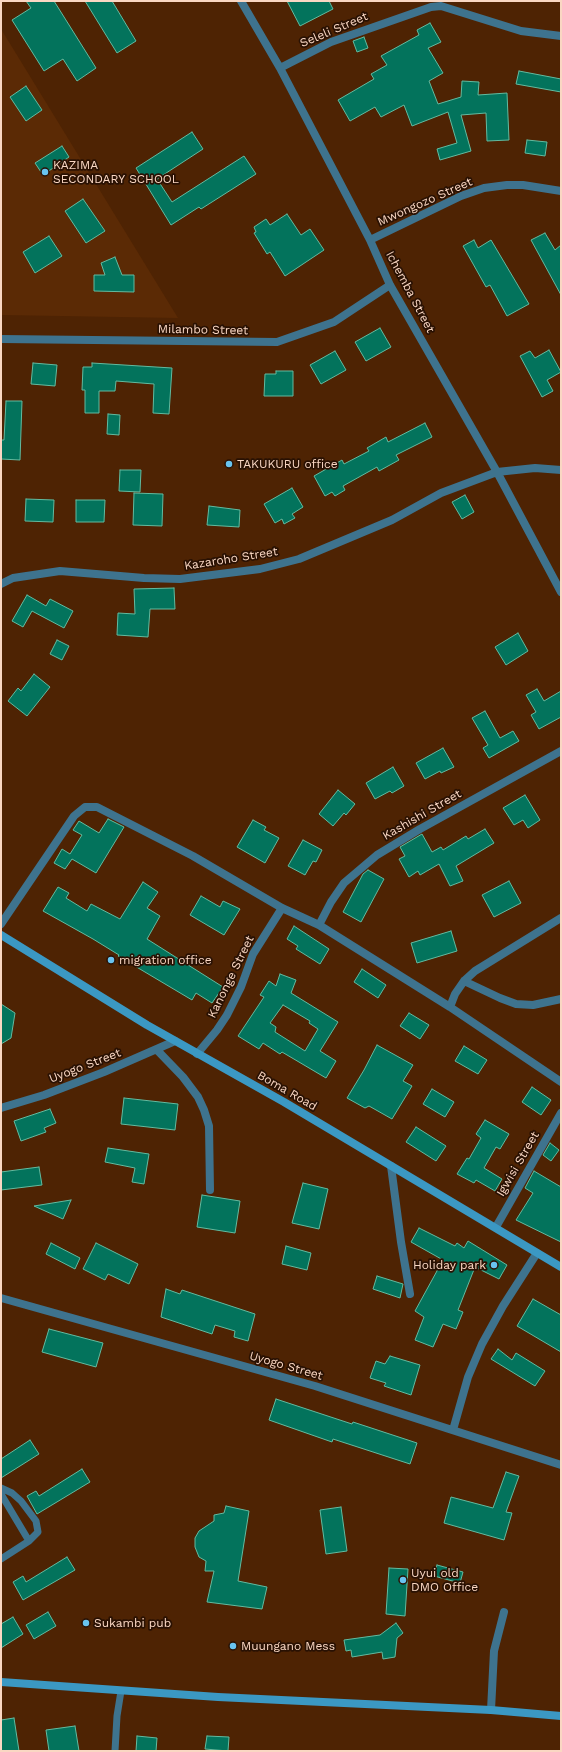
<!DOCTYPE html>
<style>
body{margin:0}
#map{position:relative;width:562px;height:1752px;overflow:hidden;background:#4e2303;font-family:"Work Sans",sans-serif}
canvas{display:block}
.frame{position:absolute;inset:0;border:2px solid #fad7c3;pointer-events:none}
</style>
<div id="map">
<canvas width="562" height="1752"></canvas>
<div class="frame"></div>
</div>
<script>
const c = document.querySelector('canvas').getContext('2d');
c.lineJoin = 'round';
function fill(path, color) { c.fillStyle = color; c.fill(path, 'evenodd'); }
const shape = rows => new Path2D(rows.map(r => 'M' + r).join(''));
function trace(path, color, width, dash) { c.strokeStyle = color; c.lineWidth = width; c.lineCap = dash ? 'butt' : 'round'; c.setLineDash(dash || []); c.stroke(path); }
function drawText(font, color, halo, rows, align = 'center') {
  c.font = font + ' "Work Sans",sans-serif'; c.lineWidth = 3.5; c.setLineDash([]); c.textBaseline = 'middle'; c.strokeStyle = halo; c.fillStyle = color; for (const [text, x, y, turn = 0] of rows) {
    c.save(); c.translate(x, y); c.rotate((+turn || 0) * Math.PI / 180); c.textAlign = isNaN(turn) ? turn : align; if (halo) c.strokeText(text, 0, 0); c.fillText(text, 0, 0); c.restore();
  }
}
const built = shape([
 [1,29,178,318,1,315]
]);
const building = shape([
 [26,1,54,1,96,68,77,81,63,59,44,71,12,20,31,8,26,1],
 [85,1,112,1,136,41,117,53,85,1],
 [287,1,329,1,333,9,300,26,287,1],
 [430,23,441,42,428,48,443,73,429,81,438,104,461,97,462,81,479,82,478,95,507,93,509,140,487,141,486,113,461,115,471,151,440,160,437,149,457,143,448,112,412,126,404,105,381,117,375,107,350,121,338,100,374,79,371,74,387,65,381,56,419,35,417,30,430,23],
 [364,37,368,48,357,52,353,41,364,37],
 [519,71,561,79,561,92,516,84,519,71],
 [26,86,42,110,26,121,10,97,26,86],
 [192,132,203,149,157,179,172,202,244,156,256,174,201,209,199,207,171,225,136,168,192,132],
 [527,140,547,142,545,156,525,153,527,140],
 [62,146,69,157,43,175,35,163,62,146],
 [83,199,105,231,86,243,65,211,83,199],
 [287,214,301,235,310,229,324,250,285,276,270,252,267,254,254,233,256,232,254,227,266,219,270,225,287,214],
 [545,233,555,250,561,245,561,295,531,240,545,233],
 [49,236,62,256,35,273,23,252,49,236],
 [474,240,478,248,491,240,529,304,507,316,490,285,486,287,463,246,474,240],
 [115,257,122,275,134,275,134,292,94,291,94,275,105,275,101,263,115,257],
 [380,328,391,347,366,361,355,342,380,328],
 [549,350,561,372,547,380,553,391,542,397,520,356,530,351,535,358,549,350],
 [335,351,346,370,321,384,310,365,335,351],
 [33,363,57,365,55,386,31,384,33,363],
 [92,363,172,368,169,414,153,413,154,384,116,381,115,391,99,391,99,413,85,413,85,390,82,390,83,367,92,367,92,363],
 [276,371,293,371,293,396,264,396,265,374,276,374,276,371],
 [6,401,22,401,20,460,1,459,1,440,4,440,6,401],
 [108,414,120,415,119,435,107,434,108,414],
 [425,423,432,437,396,455,399,460,379,471,377,467,343,486,345,490,335,496,332,492,325,496,314,476,342,460,344,464,369,451,367,448,386,437,388,442,425,423],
 [120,470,141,470,140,492,119,491,120,470],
 [292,488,303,507,292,514,295,518,284,524,282,519,275,523,264,504,292,488],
 [134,493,163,494,162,526,133,525,134,493],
 [465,495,474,512,462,519,452,502,465,495],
 [26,499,54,500,53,522,25,521,26,499],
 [76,500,105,500,104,522,76,522,76,500],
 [209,506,240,510,239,527,207,525,209,506],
 [174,588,175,609,150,609,148,637,117,635,118,613,135,614,134,589,174,588],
 [27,595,46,606,50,599,73,611,64,628,32,611,23,627,12,621,27,595],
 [518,633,528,651,506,665,495,647,518,633],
 [57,640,69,646,62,660,50,654,57,640],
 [34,674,50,687,27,716,8,701,18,688,21,691,34,674],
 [537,689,544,701,561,691,561,717,539,729,531,715,536,712,526,695,537,689],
 [485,711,500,738,513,731,519,741,489,758,483,748,488,745,472,718,485,711],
 [443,748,454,767,441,773,440,771,425,779,416,763,443,748],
 [393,767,404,786,392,793,390,791,375,799,366,783,393,767],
 [338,790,355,804,346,815,344,813,333,826,319,814,338,790],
 [525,795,540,820,528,828,523,820,514,825,503,808,525,795],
 [108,819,124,827,96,873,72,859,65,869,54,863,62,849,70,854,82,835,73,830,79,821,99,833,108,819],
 [253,820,266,827,264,830,279,838,265,863,237,847,253,820],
 [485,829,494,843,456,866,463,881,450,886,439,864,420,875,418,871,409,877,399,859,405,856,400,847,422,834,432,852,441,847,443,850,466,836,468,839,485,829],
 [303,840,322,850,316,862,313,861,305,875,288,866,303,840],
 [368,870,384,879,361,922,343,912,363,874,368,870],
 [509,881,521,903,494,917,482,895,509,881],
 [143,882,158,892,147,908,160,916,147,939,223,987,212,1003,196,993,192,1000,118,956,119,955,93,939,43,911,58,887,69,893,66,898,87,911,91,904,120,919,143,882],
 [201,896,220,907,223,901,240,909,224,935,190,915,201,896],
 [294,926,329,949,320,964,296,949,298,946,287,939,294,926],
 [451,931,457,951,417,963,411,943,451,931],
 [362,969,386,985,378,998,354,982,362,969],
 [280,974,296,980,291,993,338,1022,320,1051,336,1061,326,1078,282,1052,280,1054,263,1043,259,1049,238,1036,264,997,260,995,269,981,276,986,280,974],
 [283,1005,310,1021,309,1023,318,1029,305,1051,275,1032,276,1027,270,1023,283,1005],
 [1,1004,15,1013,11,1038,1,1044,1,1004],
 [409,1013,429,1025,420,1039,400,1026,409,1013],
 [377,1045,413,1065,403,1081,412,1086,392,1119,369,1106,365,1108,347,1098,364,1070,377,1045],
 [464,1046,487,1060,478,1074,455,1061,464,1046],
 [532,1087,551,1100,541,1115,522,1102,532,1087],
 [432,1089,454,1102,445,1117,423,1104,432,1089],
 [124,1098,178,1104,175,1130,121,1124,124,1098],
 [50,1109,56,1123,44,1128,46,1132,21,1141,14,1121,50,1109],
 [485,1120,509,1134,500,1149,496,1147,484,1168,502,1179,495,1191,476,1180,474,1183,457,1174,467,1158,469,1159,481,1138,476,1134,485,1120],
 [416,1127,446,1146,436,1161,406,1142,416,1127],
 [550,1143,559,1150,551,1161,543,1155,550,1143],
 [108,1148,149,1154,144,1184,132,1182,135,1168,105,1162,108,1148],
 [39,1167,42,1185,1,1190,1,1172,39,1167],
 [534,1171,561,1187,561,1242,516,1220,533,1193,525,1188,534,1171],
 [303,1183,328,1189,319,1229,292,1223,303,1183],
 [202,1195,240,1201,235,1233,197,1227,202,1195],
 [71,1200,63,1219,34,1206,71,1200],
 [419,1228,455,1246,457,1243,464,1248,468,1241,507,1265,499,1279,475,1267,458,1310,463,1312,456,1329,443,1324,433,1347,415,1340,424,1317,415,1311,443,1260,411,1242,419,1228],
 [51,1243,80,1258,75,1269,46,1254,51,1243],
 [96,1243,138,1264,129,1284,108,1274,105,1280,83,1269,96,1243],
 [286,1246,311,1253,307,1270,282,1264,286,1246],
 [377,1276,403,1284,400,1298,373,1289,377,1276],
 [166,1289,180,1294,182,1290,255,1314,248,1341,234,1337,235,1331,215,1325,212,1334,161,1317,166,1289],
 [533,1299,561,1315,561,1352,517,1326,533,1299],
 [49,1329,103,1343,96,1367,42,1352,49,1329],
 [498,1349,512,1360,516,1353,545,1371,535,1386,491,1359,498,1349],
 [390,1356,420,1365,411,1395,384,1386,386,1383,370,1378,376,1361,385,1364,390,1356],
 [276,1399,352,1424,353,1422,417,1443,410,1464,333,1439,332,1442,269,1420,276,1399],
 [30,1440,39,1454,1,1478,1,1459,30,1440],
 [82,1469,90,1482,37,1514,27,1496,36,1491,39,1496,82,1469],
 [506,1472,519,1476,506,1512,512,1513,504,1540,444,1523,451,1497,493,1508,506,1472],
 [226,1506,249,1511,238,1581,267,1587,262,1609,207,1602,214,1571,205,1571,206,1561,199,1557,195,1547,195,1538,199,1531,214,1521,214,1515,224,1513,226,1506],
 [341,1507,347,1551,326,1554,320,1510,341,1507],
 [67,1557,75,1570,23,1600,13,1582,23,1576,26,1582,67,1557],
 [437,1565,463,1572,460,1583,434,1576,437,1565],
 [389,1568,408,1569,405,1616,386,1614,389,1568],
 [48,1612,56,1626,34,1639,26,1625,48,1612],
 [13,1617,23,1634,1,1648,1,1624,13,1617],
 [396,1623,403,1633,397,1638,395,1657,383,1659,382,1652,352,1657,351,1650,346,1651,344,1640,380,1635,396,1623],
 [14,1718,19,1751,1,1751,1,1720,14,1718],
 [75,1726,79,1751,49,1751,46,1730,75,1726],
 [137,1736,157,1738,156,1751,136,1751,137,1736],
 [207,1736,229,1737,228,1751,205,1749,207,1736]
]);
const lane = shape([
 [1,1488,12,1493,21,1501,36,1521,38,1532,29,1541,1,1559],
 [1,1494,29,1541],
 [115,1751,117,1716,121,1691]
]);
const street = shape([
 [241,1,280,68,370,240,390,285,497,472,561,592],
 [280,68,331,42,431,7,441,6,521,31,561,36],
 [370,240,461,196,484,188,507,185,523,185,561,191],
 [1,339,277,342,334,322,390,285],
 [1,584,13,578,60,571,144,578,180,579,260,569,299,559,392,520,441,493,497,472,535,468,561,470],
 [1,924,74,816,85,807,97,807,193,856,282,908,319,925,450,1007,561,1082],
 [319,925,331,902,344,883,377,855,420,829,561,751],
 [464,981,500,998,516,1004,533,1005,561,999],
 [450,1007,455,994,464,981,475,971,561,918],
 [157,1050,183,1077,198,1097,204,1110,209,1126,210,1190],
 [197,1054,217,1030,227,1015,241,987,253,954,282,908],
 [1,1108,44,1095,104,1072,175,1041],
 [391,1166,401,1242,410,1294],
 [496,1227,561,1113],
 [1,1298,315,1386,561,1465],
 [453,1430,468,1377,482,1344,503,1306,537,1253],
 [491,1710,494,1651,504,1612]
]);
const secondary = shape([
 [1,935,147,1025,284,1102,561,1267],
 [1,1682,218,1697,491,1710,561,1716]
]);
const markers = [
 [45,172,4,"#69c4f0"],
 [229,464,4,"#69c4f0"],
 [111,960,4,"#69c4f0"],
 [494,1265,4,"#69c4f0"],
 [403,1580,4,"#69c4f0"],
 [86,1623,4,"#69c4f0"],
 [233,1646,4,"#69c4f0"]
];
const streetNames = [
 ["Seleli Street",334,30,-23],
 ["Mwongozo Street",425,202,-24],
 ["Ichemba Street",410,292,62],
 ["Milambo Street",203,330,1],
 ["Kazaroho Street",231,559,-9],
 ["Kashishi Street",422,815,-30],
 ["Kanonge Street",231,977,-64],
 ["Uyogo Street",85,1066,-21],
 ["Boma Road",287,1091,30],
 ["Igwisi Street",518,1164,-60],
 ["Uyogo Street",286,1366,16]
];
const poiNames = [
 ["KAZIMA",53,165],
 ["SECONDARY SCHOOL",53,179],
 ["TAKUKURU office",237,464],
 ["migration office",119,960],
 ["Holiday park",486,1265,"right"],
 ["Uyui old",411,1573],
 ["DMO Office",411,1587],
 ["Sukambi pub",94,1623],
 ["Muungano Mess",241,1646]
];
fill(built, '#5b2a05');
fill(building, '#03735c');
trace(building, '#62bba0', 1);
trace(lane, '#3e738e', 7);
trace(street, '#3e738e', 8);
trace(secondary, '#3b98c3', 8);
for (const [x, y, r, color] of markers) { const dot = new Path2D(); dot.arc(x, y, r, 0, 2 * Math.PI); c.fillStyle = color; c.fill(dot); trace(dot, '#291103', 1.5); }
drawText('12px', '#fad7c3', '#291103', streetNames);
drawText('12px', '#fad7c3', '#291103', poiNames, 'left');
</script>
